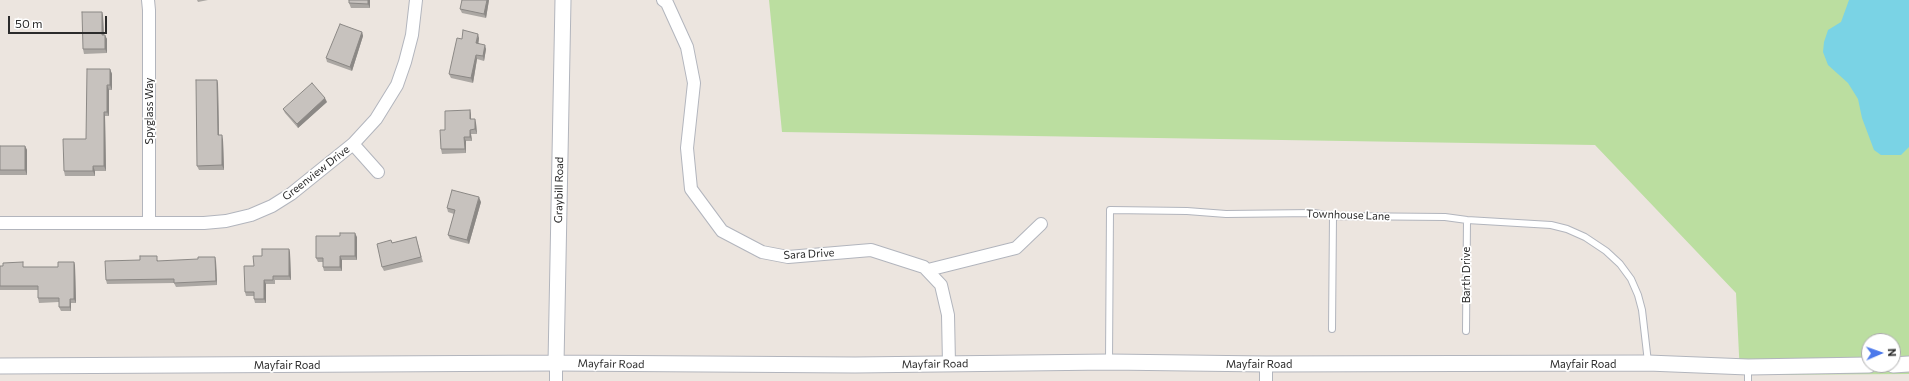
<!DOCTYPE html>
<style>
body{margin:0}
#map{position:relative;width:1909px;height:381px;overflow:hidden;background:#ece5df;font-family:Commissioner,sans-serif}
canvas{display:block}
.north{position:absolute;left:1861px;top:333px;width:40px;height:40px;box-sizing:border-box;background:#fff;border:1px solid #aaa;border-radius:50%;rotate:88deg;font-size:11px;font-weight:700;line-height:16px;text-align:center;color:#2b2b2b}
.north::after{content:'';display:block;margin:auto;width:14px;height:18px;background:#4c79eb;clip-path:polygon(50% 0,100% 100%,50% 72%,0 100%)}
.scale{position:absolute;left:8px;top:16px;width:99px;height:18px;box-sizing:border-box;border:2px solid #2b2b2b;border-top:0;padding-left:5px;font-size:12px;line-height:14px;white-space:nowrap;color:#2b2b2b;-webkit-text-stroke:3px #fff;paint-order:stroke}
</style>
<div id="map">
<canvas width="1909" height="381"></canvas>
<div class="north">N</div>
<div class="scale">50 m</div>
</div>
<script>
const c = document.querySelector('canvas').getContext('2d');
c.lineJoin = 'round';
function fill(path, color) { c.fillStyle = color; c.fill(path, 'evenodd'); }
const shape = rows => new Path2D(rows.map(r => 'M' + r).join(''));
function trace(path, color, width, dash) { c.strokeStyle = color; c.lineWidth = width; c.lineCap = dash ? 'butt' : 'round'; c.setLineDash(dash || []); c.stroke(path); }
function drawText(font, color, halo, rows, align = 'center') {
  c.font = font + ' Commissioner,sans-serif'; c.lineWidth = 3.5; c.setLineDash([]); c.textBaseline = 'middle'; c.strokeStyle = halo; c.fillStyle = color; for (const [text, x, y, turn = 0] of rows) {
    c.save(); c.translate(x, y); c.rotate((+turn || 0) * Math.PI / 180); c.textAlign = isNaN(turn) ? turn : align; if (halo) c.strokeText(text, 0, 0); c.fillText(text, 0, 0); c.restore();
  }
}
const green = shape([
 [769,0,1909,0,1909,374,1740,375,1736,293,1595,145,782,132],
 [1869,341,1893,341,1893,365,1869,365]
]);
const water = shape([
 [1849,0,1909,0,1909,147,1901,155,1881,155,1874,150,1862,118,1858,99,1848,83,1828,65,1823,52,1824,42,1828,30,1841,22]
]);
const service = shape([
 [1332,329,1333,216],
 [1466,331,1467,220],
 [1109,361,1110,210,1187,211,1226,214,1314,213,1333,216,1445,217,1467,220,1551,225,1567,229,1585,237,1606,251,1620,264,1631,279,1638,295,1642,310,1648,362],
 [1748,367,1748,381]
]);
const minor = shape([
 [148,0,149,10,149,223],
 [663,0,667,3,687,47,694,83,687,148,691,189,722,231,762,252,788,257,871,250,924,267,941,285,948,315,949,364],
 [353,144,378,172],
 [0,223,204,223,226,221,251,215,272,206,291,194,353,144,376,119,397,85,405,62,412,35,416,0],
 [928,270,1016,248,1041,224],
 [556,381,556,363],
 [1266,381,1266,364]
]);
const tertiary = shape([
 [556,363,563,0],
 [1893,365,1909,364],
 [0,366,556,363,855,365,1109,362,1266,364,1648,363,1748,367,1869,365]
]);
const wall = shape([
 [197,0,208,0,198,2],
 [370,0,370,8,351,8,349,3],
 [489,0,486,18,462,13,460,9],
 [102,12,103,16,104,35,107,39,107,53,84,54,83,49],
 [362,32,363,36,352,71,327,62,326,58],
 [479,38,478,43,486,49,484,61,477,59,473,83,451,78,449,74],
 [110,69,112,74,112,90,109,90,109,116,105,116,106,171,95,171,95,176,65,176,64,171,86,139],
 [217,80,218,84,219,135,223,140,224,170,199,170,197,166],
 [327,102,298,128,285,113,283,109],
 [470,110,471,115,471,119,476,123,477,134,471,134,472,141,466,141,466,153,442,154,441,149],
 [0,146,25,146,27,150,27,175,0,175],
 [481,202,469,244,450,239,448,235,454,214,448,212,447,208],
 [357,237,357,260,342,260,342,271,324,271,323,267,323,262,318,262,316,258],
 [416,237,423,262,384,271,382,267,392,243],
 [289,249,290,253,291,280,275,280,275,284,266,284,266,303,255,303,254,299,254,296,246,296,245,292,254,266,262,256],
 [158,260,158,261,216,261,217,285,176,287,174,283,107,284,106,280],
 [74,262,75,266,76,303,71,303,71,311,61,311,59,307,59,302,39,303,38,298,38,290,0,290,0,266,25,267,58,267]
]);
const shadedWall = shape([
 [368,0,370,0,370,8,368,4],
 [487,0,489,0,486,18,484,14],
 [102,12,103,16,104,39,102,35],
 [362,32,363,36,352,71,350,67],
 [478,34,479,38,478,47,476,43],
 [105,35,107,39,107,53,105,49],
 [485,45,486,49,484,61,483,56],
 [476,55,477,59,473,83,471,78],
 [110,69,112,74,112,90,110,85],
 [217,80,218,84,219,140,218,135],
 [107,85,109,90,109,116,107,112],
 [325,98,327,102,298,128,297,124],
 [470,110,471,115,471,124,470,119],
 [104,112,105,116,106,171,104,166],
 [475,119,476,123,477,134,475,129],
 [470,130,471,134,472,141,470,137],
 [222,135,223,140,224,170,222,165],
 [464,137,466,141,466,153,465,149],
 [25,146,27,150,27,175,25,170],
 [93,166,95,171,95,176,93,171],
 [479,197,481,202,469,244,467,240],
 [355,233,357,237,357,260,355,256],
 [289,249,290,253,291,280,289,276],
 [340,256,342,260,342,271,340,267],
 [215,257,216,261,217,285,216,281],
 [74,262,75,266,76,303,74,299],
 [264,280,266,284,266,303,264,299],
 [70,299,71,303,71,311,70,307]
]);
const building = shape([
 [349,0,368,0,368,4,349,3,349,0],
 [462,0,487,0,484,14,460,9,462,0],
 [82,12,102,12,102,35,105,35,105,49,83,49,82,12],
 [340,24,362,32,350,67,326,58,340,24],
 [463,30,478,34,476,43,485,45,483,56,476,55,471,78,449,74,457,38,462,39,463,30],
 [87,69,110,69,110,85,107,85,107,112,104,112,104,166,93,166,93,171,64,171,63,139,86,139,87,69],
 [196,80,217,80,218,135,222,135,222,165,197,166,196,80],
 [312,83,325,98,297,124,283,109,312,83],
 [470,110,470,119,475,119,475,129,470,130,470,137,464,137,465,149,441,149,440,130,445,130,445,111,470,110],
 [0,146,25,146,25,170,0,170,0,146],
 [452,190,479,197,467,240,448,235,455,210,447,208,452,190],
 [340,233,355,233,355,256,340,256,340,267,323,267,323,258,316,258,316,236,340,236,340,233],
 [416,237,421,257,382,267,377,244,391,240,392,243,416,237],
 [262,249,289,249,289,276,273,276,273,280,264,280,264,299,254,299,254,292,245,292,244,266,254,266,253,256,262,256,262,249],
 [140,256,157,256,157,261,198,259,198,257,215,257,216,281,174,283,174,279,106,280,105,261,140,260,140,256],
 [23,262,23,267,58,267,58,262,74,262,74,299,70,299,70,307,59,307,59,298,38,298,38,286,0,286,0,266,3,266,3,263,23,262]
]);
const streetNames = [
 ["Spyglass Way",149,111,-90],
 ["Greenview Drive",316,173,-38],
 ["Graybill Road",559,190,-89],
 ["Townhouse Lane",1348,215,2],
 ["Sara Drive",809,254,-3],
 ["Barth Drive",1466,275,-90],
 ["Mayfair Road",611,364,1],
 ["Mayfair Road",935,364,-1],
 ["Mayfair Road",1259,364],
 ["Mayfair Road",1583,364],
 ["Mayfair Road",287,365]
];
fill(green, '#bbdea0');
fill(water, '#7ad3e5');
trace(service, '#b2b5bd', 8);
trace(minor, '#b2b5bd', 14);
trace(tertiary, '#b2b5bd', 17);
trace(service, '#fff', 6);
trace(minor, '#fff', 12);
trace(tertiary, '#fff', 15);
fill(wall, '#aba7a3');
fill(shadedWall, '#8b8885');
fill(building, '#c7c2be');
trace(building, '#8b8885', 1);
drawText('11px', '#2b2b2b', '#fff', streetNames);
</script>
